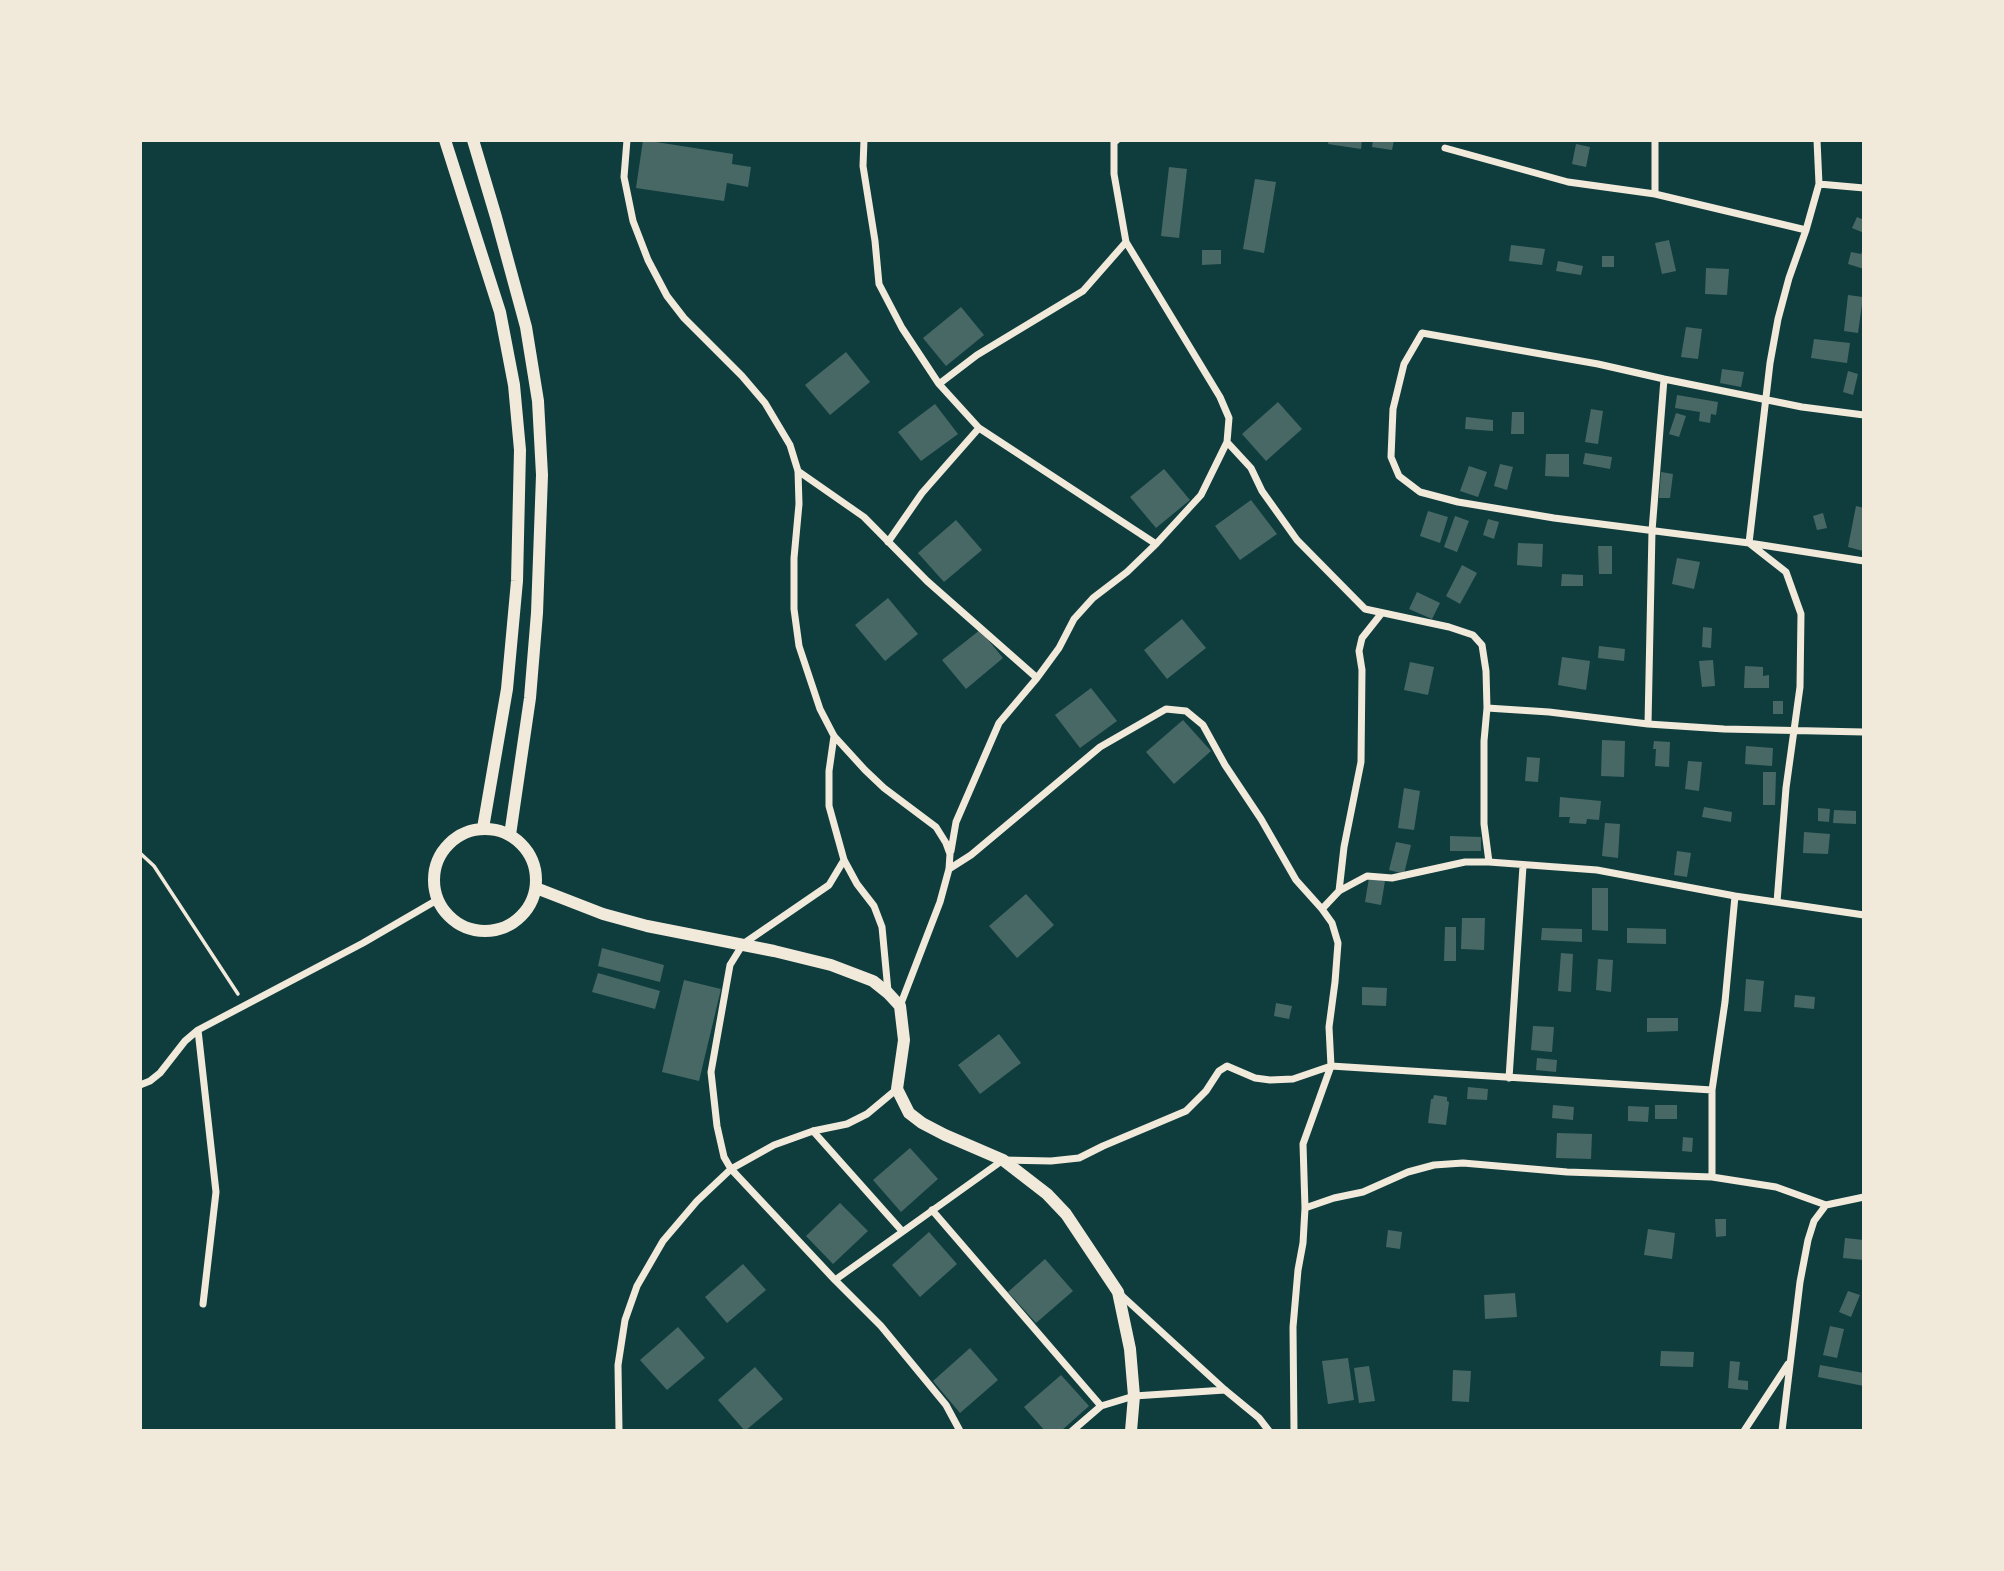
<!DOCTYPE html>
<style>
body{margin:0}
#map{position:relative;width:2004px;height:1571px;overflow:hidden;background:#0f3d3e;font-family:"Libre Baskerville",serif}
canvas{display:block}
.frame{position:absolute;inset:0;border:142px solid #f1e9da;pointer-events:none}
</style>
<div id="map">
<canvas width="2004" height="1571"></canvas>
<div class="frame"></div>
</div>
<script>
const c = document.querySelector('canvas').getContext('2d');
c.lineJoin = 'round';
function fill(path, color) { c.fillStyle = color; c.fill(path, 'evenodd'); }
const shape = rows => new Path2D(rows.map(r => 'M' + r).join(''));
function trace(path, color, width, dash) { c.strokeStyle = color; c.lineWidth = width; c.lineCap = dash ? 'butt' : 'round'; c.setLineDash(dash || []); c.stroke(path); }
const building = shape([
 [643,140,733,154,732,164,751,167,748,187,727,183,724,201,636,188],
 [1329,140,1362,140,1361,149,1328,144],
 [1373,140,1394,140,1392,150,1372,147],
 [1576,144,1590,147,1586,167,1572,164],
 [1169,167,1187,169,1179,238,1161,236],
 [1255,179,1276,182,1264,253,1243,249],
 [1857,217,1864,220,1864,233,1852,228],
 [1669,240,1676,271,1662,274,1655,243],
 [1511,245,1545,249,1542,265,1509,261],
 [1864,247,1864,269,1848,264,1851,252,1861,254],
 [1202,250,1221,250,1221,264,1202,265],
 [1602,256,1614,256,1614,267,1602,267],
 [1558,261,1583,266,1581,275,1556,271],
 [1706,268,1729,269,1727,295,1705,294],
 [1848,295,1863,297,1858,333,1844,331],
 [961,307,984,335,946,366,923,338],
 [1686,327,1702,329,1698,359,1681,357],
 [1814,339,1850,343,1847,363,1811,358],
 [846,352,870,382,830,415,805,385],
 [1722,369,1744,372,1741,387,1720,383],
 [1848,371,1858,374,1853,395,1843,392],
 [1677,395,1718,402,1716,415,1711,414,1710,423,1699,421,1700,412,1675,408],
 [1278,402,1302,429,1266,461,1242,434],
 [935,404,958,434,921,461,898,432],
 [1591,409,1603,411,1598,444,1585,442],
 [1512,412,1524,412,1524,434,1511,434],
 [1676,413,1686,416,1679,437,1669,434],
 [1466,417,1493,420,1493,431,1465,429],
 [1585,453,1612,457,1610,469,1583,464],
 [1546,454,1569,454,1569,477,1545,476],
 [1500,464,1513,467,1507,490,1494,486],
 [1469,466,1487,472,1478,497,1460,491],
 [1164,469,1190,500,1156,528,1130,497],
 [1661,472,1673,474,1670,498,1659,498],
 [1251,500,1277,534,1240,560,1215,526],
 [1856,506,1864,508,1863,551,1848,547],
 [1428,511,1448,517,1440,543,1420,536],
 [1823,513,1827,528,1817,530,1813,516],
 [1455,516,1469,521,1457,552,1444,547],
 [1488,519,1499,522,1494,539,1483,535],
 [956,520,982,550,944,582,918,553],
 [1518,543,1543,544,1542,567,1517,565],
 [1598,546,1612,546,1612,574,1599,574],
 [1677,558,1700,562,1694,589,1672,584],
 [1462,565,1477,573,1460,604,1446,596],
 [1562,574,1583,575,1583,586,1561,586],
 [1417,592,1440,603,1432,619,1409,609],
 [888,598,918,634,885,661,855,625],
 [1182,619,1206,648,1167,679,1144,650],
 [1703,627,1712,628,1711,648,1702,647],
 [980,630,1003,658,966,689,942,660],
 [1599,646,1625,649,1624,661,1598,658],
 [1562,657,1590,661,1586,690,1558,685],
 [1713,660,1715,686,1702,687,1699,661],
 [1410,662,1434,667,1428,695,1404,690],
 [1745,666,1763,667,1763,676,1769,675,1769,688,1744,688],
 [1091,688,1117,721,1080,748,1055,715],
 [1773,701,1783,701,1783,714,1773,714],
 [1183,720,1211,751,1174,784,1146,752],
 [1602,740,1625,741,1624,777,1601,776],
 [1654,741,1670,742,1669,767,1655,766,1656,749,1653,749],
 [1746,746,1773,748,1772,766,1745,764],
 [1527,757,1540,758,1538,782,1525,781],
 [1688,761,1702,762,1699,791,1685,789],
 [1763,772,1776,772,1775,805,1763,805],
 [1404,788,1420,791,1414,830,1398,828],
 [1560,797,1601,801,1599,820,1587,819,1586,824,1569,823,1570,817,1559,817],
 [1704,807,1732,812,1731,822,1702,817],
 [1818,808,1830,809,1829,822,1818,821],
 [1834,810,1856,811,1856,824,1833,823],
 [1605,823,1620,824,1618,858,1602,856],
 [1804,832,1830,834,1828,854,1803,853],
 [1450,836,1481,837,1481,851,1450,851],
 [1396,842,1411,845,1404,874,1389,870],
 [1677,851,1691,853,1687,877,1674,875],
 [1369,878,1385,881,1381,905,1365,902],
 [1592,888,1608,888,1608,931,1592,930],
 [1026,894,1054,925,1017,958,989,926],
 [1462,918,1485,918,1484,950,1461,949],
 [1445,927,1456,927,1456,961,1444,961],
 [1542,928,1582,929,1582,942,1541,940],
 [1627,928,1666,929,1666,944,1627,943],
 [602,948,664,965,660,982,598,966],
 [1561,953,1573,954,1571,992,1558,991],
 [1598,959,1613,960,1611,992,1596,990],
 [598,973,660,991,655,1009,592,992],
 [1746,979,1764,981,1761,1012,1744,1011],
 [684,980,721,989,699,1081,662,1072],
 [1362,987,1387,988,1386,1006,1362,1005],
 [1795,995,1815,997,1814,1009,1794,1007],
 [1276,1003,1292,1006,1289,1019,1274,1016],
 [1647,1018,1678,1018,1678,1031,1647,1032],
 [1533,1026,1554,1027,1552,1052,1531,1050],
 [999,1034,1021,1063,980,1094,958,1065],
 [1537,1058,1557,1060,1556,1072,1536,1070],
 [1468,1087,1488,1089,1487,1100,1467,1099],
 [1434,1095,1447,1097,1447,1101,1449,1102,1446,1125,1428,1123,1431,1099,1433,1099],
 [1553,1105,1574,1107,1573,1120,1552,1118],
 [1655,1105,1677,1105,1677,1119,1655,1119],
 [1628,1106,1649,1107,1648,1122,1628,1121],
 [1557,1133,1592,1134,1591,1159,1556,1158],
 [1683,1137,1693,1138,1692,1152,1682,1151],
 [910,1148,938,1179,901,1212,873,1180],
 [840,1203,868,1231,833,1264,806,1236],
 [1715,1219,1726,1219,1726,1236,1716,1237],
 [1648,1229,1675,1233,1672,1259,1644,1255],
 [1388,1230,1402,1232,1400,1249,1386,1247],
 [929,1232,957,1264,920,1297,892,1265],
 [1845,1238,1864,1240,1864,1260,1843,1258],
 [1045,1259,1073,1291,1036,1323,1008,1292],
 [743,1264,766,1290,727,1323,705,1297],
 [1848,1291,1860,1295,1851,1317,1839,1312],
 [1515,1293,1517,1317,1485,1319,1484,1295],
 [1830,1326,1844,1329,1837,1358,1823,1355],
 [678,1327,705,1358,667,1390,640,1360],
 [970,1348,998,1380,960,1413,933,1381],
 [1661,1351,1694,1352,1693,1367,1660,1366],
 [1348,1358,1354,1400,1328,1404,1322,1361],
 [1730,1361,1740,1362,1738,1380,1748,1381,1748,1390,1728,1388],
 [1820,1365,1864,1373,1864,1386,1818,1377],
 [1369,1366,1375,1401,1359,1403,1354,1368],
 [755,1367,783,1399,745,1431,718,1400],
 [1453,1370,1471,1371,1469,1402,1452,1401],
 [1061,1375,1089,1406,1061,1431,1045,1431,1024,1407]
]);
const path = shape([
 [140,853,154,866,238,994]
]);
const minor = shape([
 [627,140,624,177,633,221,648,260,667,296,684,318,742,376,765,403,790,445,798,471,799,504,794,558,794,609,799,646,820,709,834,736,865,770,884,788,936,827,946,843,950,854,949,869,940,902,900,1006],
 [864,140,863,166,875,241,879,284,902,328,939,384,979,428,1156,544],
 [1655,140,1655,194],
 [1445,148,1568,182,1655,194,1806,230],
 [1819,184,1864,188],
 [939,384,977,355,1083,291,1126,242],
 [1864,415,1802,407,1664,379,1598,364,1422,333,1404,364,1393,409,1391,457,1399,476,1420,492,1458,502,1554,518,1749,543,1864,561],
 [1227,442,1251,468,1262,491,1297,540,1365,609,1449,627,1473,635,1482,645,1486,671,1487,708,1484,741,1484,824,1489,862,1597,870,1735,896,1864,915],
 [798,471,864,517,927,581,1037,678],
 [888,542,922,493,979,428],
 [1487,708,1549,712,1648,724,1724,729,1864,732],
 [1648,724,1652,531,1664,379],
 [834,736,829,771,829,806,844,860,857,884,874,906,882,927,888,991],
 [951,851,956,822,999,723,1037,678,1059,648,1074,619,1093,598,1127,572,1156,544,1201,495,1227,442,1229,418,1220,397,1126,242,1114,174,1114,142,1117,140],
 [844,860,829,885,743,944,730,965,711,1072,717,1126,724,1157,731,1169,835,1280,881,1326,946,1405,960,1431],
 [949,869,971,855,1100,747,1166,709,1186,711,1203,725,1225,765,1261,819,1296,880,1322,909,1332,923,1338,943,1335,982,1329,1027,1331,1066,1303,1144,1305,1208,1303,1243,1298,1270,1293,1327,1294,1431],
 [1339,891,1344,847,1361,762,1362,670,1359,651,1362,638,1381,614],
 [1777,902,1786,788,1800,687,1801,614,1786,572,1749,543,1770,363,1778,319,1789,278,1806,230,1819,184,1817,140],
 [1322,909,1339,891,1367,876,1392,878,1465,862,1489,862],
 [198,1030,216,1192,203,1304],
 [1509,1078,1523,866],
 [140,1085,150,1081,160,1073,185,1041,198,1030,363,943,437,900],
 [813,1131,902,1231],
 [1712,1177,1712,1090,1725,1002,1735,896],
 [1305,1208,1334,1198,1363,1192,1408,1172,1434,1165,1463,1163,1567,1172,1712,1177,1776,1187,1826,1205],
 [932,1210,1101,1406],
 [835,1280,1003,1160,1051,1161,1079,1158,1103,1146,1186,1111,1206,1091,1219,1071,1227,1066,1255,1078,1270,1080,1293,1079,1331,1066,1712,1090],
 [1120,1294,1225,1390,1259,1418,1269,1431],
 [619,1431,618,1365,625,1320,637,1286,663,1241,697,1201,731,1169,774,1145,813,1131,847,1124,867,1114,897,1089],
 [1072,1431,1101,1406,1134,1396,1225,1390],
 [1744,1431,1788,1364],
 [1782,1431,1800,1282,1808,1240,1814,1221,1826,1205,1864,1197]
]);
const tertiary = shape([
 [445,140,500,312,514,385,520,450,517,581,507,689,483,828],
 [473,140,496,217,526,327,538,401,542,475,537,613,530,698,510,835],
 '434 880a51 51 0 1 1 102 0a51 51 0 1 1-102 0Z',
 [536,888,603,914,647,926,774,951,831,965,873,981,888,993,900,1006,904,1040,897,1089,909,1113,922,1123,945,1135,1003,1160,1047,1194,1066,1214,1118,1292,1130,1349,1134,1396,1131,1431]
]);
fill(building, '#486865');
trace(path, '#f1e9da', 3.5);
trace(minor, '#f1e9da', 7);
trace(tertiary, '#f1e9da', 12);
</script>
